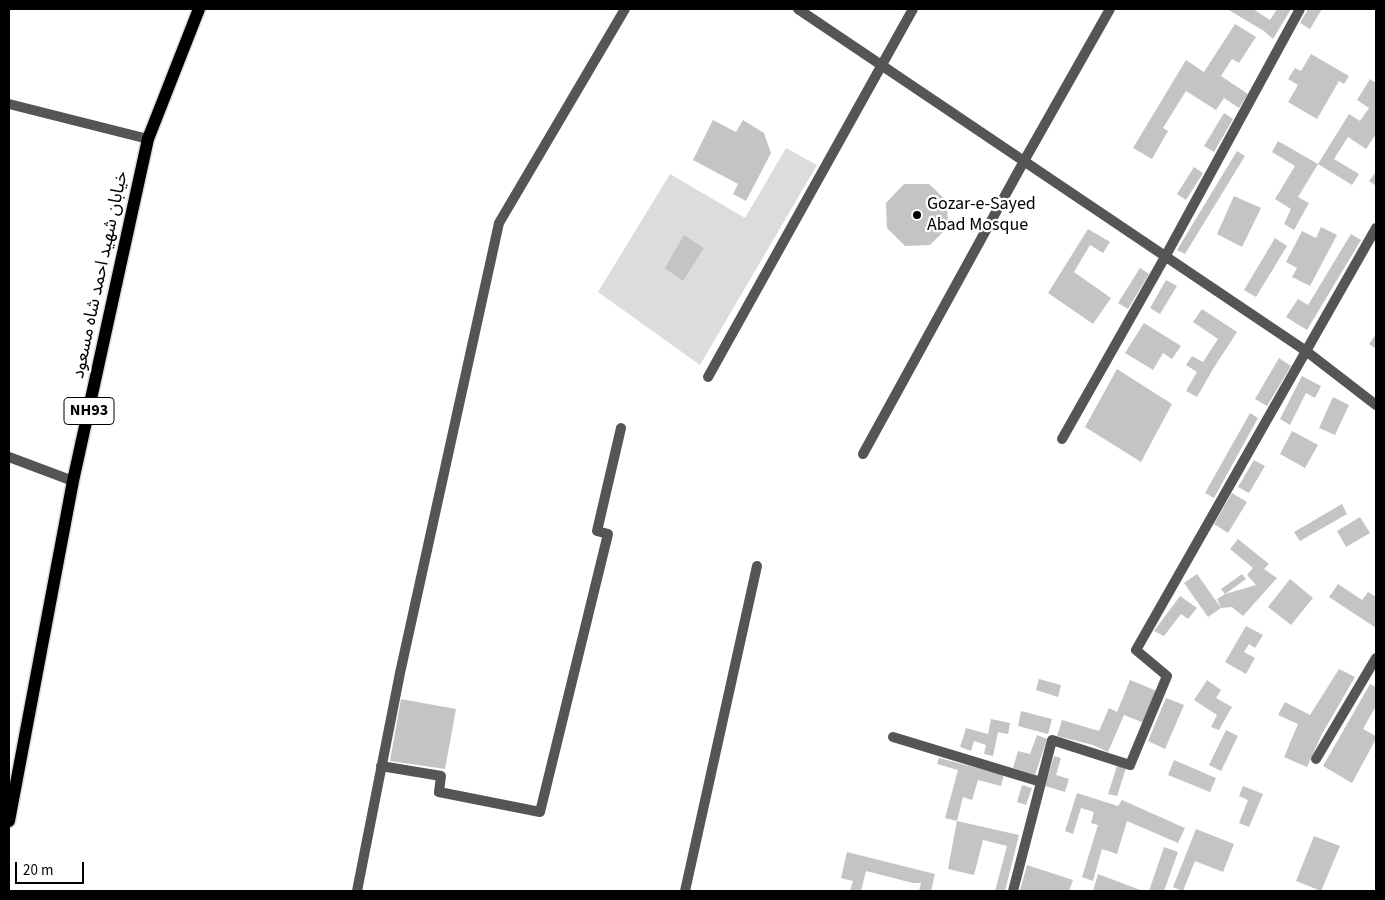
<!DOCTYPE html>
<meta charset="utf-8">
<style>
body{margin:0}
#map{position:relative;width:1385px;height:900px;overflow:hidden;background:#fff;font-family:"Source Sans 3",sans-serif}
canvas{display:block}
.frame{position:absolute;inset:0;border:10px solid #000;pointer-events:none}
.scale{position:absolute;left:15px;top:862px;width:69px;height:22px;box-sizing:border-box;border:2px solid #000;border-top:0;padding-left:6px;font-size:15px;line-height:18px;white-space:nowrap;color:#000;-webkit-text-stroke:4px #fff;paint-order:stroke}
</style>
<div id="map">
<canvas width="1385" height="900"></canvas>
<div class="frame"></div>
<div class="scale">20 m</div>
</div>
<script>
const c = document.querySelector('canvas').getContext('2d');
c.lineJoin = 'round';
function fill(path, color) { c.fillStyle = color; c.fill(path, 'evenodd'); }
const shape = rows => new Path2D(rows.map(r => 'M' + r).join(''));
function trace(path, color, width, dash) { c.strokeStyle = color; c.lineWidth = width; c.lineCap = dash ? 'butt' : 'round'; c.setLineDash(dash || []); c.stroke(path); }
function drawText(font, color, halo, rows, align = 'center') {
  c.font = font + ' "Source Sans 3","Noto Sans Arabic",sans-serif'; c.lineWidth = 4.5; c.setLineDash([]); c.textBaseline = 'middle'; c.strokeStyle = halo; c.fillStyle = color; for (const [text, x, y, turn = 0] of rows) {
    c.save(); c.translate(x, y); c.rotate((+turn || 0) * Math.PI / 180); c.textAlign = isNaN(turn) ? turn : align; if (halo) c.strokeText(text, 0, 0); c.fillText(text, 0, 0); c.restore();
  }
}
const green = shape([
 [786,148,817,165,700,365,598,292,670,174,745,218]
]);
const building = shape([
 [1227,9,1253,9,1270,20,1277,9,1291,9,1273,39,1264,31],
 [1308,9,1322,9,1310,29,1300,23],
 [1235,24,1256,37,1239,63,1232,59,1221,76,1248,94,1239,108,1224,98,1216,110,1186,91,1163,128,1168,131,1152,159,1133,148,1186,60,1204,72],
 [1311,54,1349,76,1344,84,1339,81,1317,119,1288,102,1298,85,1288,79,1295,68,1301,71],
 [1370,79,1376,83,1376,134,1366,149,1348,137,1334,159,1359,174,1352,185,1318,164,1349,114,1360,121,1369,108,1357,100],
 [1224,113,1233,119,1214,152,1204,146],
 [713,120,736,132,743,120,764,133,771,153,746,201,733,194,738,184,693,160],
 [1278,141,1318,164,1298,197,1309,203,1294,230,1284,224,1291,209,1275,199,1295,166,1272,152],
 [1237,151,1245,156,1185,254,1177,250],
 [1194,167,1203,173,1186,200,1177,194],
 [1375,173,1376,173,1376,186,1369,181],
 [904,184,929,184,947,201,948,227,930,245,905,246,887,228,886,203],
 [1234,196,1261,208,1242,247,1217,234],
 [1321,227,1337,235,1310,286,1292,277,1297,268,1286,262,1302,231,1316,238],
 [1088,229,1110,242,1103,253,1090,245,1074,272,1111,298,1093,324,1048,293],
 [1351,234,1361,240,1307,330,1286,317,1298,299,1308,305],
 [684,235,704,248,683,281,665,268],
 [1275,238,1287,246,1256,297,1244,290],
 [1140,268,1149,274,1128,309,1118,303],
 [1166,280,1177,286,1160,314,1150,308],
 [1202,309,1237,332,1213,369,1197,397,1186,391,1197,372,1186,365,1192,356,1203,362,1218,339,1193,322],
 [1144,323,1181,346,1172,359,1163,353,1153,370,1125,353],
 [1376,334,1376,349,1369,344],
 [1279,358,1291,366,1267,406,1255,399],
 [1117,369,1172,404,1141,462,1085,427],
 [1302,376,1321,386,1315,398,1306,393,1290,425,1280,419],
 [1333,397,1349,405,1335,435,1319,428],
 [1250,413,1258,418,1214,498,1205,493],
 [1292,431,1318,445,1305,468,1280,454],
 [1254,460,1265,466,1249,493,1238,487],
 [1232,493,1247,502,1228,533,1214,524],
 [1342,504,1347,514,1300,541,1294,532],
 [1360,517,1370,533,1346,547,1337,531],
 [1238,539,1269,564,1264,569,1277,578,1243,616,1232,607,1221,608,1217,599,1225,594,1256,585,1247,575,1253,568,1230,549],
 [1197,574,1221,608,1208,617,1184,583],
 [1242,574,1246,579,1225,594,1221,589],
 [1290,579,1313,598,1291,625,1268,607],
 [1338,584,1362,600,1368,592,1376,597,1376,628,1329,597],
 [1180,596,1197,608,1188,619,1181,614,1164,636,1154,631],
 [1246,626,1263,635,1255,648,1249,644,1244,652,1255,658,1246,674,1225,662],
 [1339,669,1355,677,1322,734,1307,767,1284,757,1298,724,1278,715,1285,702,1310,715],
 [1039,679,1061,685,1058,697,1036,690],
 [1130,680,1157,691,1144,723,1124,715,1108,752,1093,745,1057,736,1062,720,1099,731,1109,708,1117,712],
 [1207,680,1221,690,1216,698,1232,707,1219,730,1211,727,1217,715,1194,700],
 [1370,684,1376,687,1376,706,1363,729,1376,736,1376,739,1352,783,1323,766],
 [1166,698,1184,705,1165,749,1148,741],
 [401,699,456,709,445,769,390,761],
 [1021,711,1052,719,1048,734,1018,726],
 [991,719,1010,723,1008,734,998,732,993,756,984,754,986,745,974,741,971,751,960,747,966,728,988,734],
 [1226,730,1238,736,1221,771,1209,765],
 [1037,735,1047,739,1035,775,1013,768,1018,751,1030,754],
 [1054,756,1061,758,1056,775,1069,779,1065,792,1045,786],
 [939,758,1004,775,1001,786,978,780,972,800,963,797,957,821,1019,835,1005,891,995,891,1007,846,983,840,974,875,948,869,957,821,945,818,958,770,937,764],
 [1174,760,1216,778,1210,792,1168,775],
 [1117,766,1126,768,1117,796,1108,794],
 [1022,785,1032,788,1026,805,1017,802],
 [1243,786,1263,794,1249,827,1239,823,1248,800,1239,796],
 [1077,793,1118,806,1122,800,1185,828,1178,843,1127,821,1117,854,1102,849,1093,881,1082,877,1098,825,1091,823,1094,812,1081,808,1073,834,1065,831],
 [1196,829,1234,844,1223,872,1195,861,1183,891,1173,887],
 [1314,836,1340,846,1321,891,1296,881],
 [1164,847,1178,852,1164,891,1149,891],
 [847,852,935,874,931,891,919,891,921,883,913,883,866,871,861,891,850,891,853,881,841,878],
 [1027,865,1073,880,1069,891,1020,890],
 [1098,874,1143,891,1093,891]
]);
const street = shape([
 [798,9,1306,351,1376,405],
 [9,104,148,139],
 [708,377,913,9],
 [1062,439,1165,257,1300,9],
 [863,454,1024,161,1110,9],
 [9,457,73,481],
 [893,737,1041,782],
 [1316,759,1376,658],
 [381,766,441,776,439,792,540,812,608,534,597,531,621,428],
 [357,891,400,673,499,223,625,9],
 [685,891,757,566],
 [1013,891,1052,740,1130,765,1167,676,1136,650,1376,228]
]);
const primary = shape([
 [9,821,73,481,148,139,199,9]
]);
const markers = [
 [917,215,5,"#000"]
];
const shields = [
 [89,411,50]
];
const shieldNames = [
 ["NH93",89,411]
];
const poiNames = [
 ["Gozar-e-Sayed",927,205],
 ["Abad Mosque",927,226]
];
const streetNames = [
 ["خیابان شهید احمد شاه مسعود",101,275,-78]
];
fill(green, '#dcdcdc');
fill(building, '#c4c4c4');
trace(primary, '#dbdbdb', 15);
trace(street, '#555', 10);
trace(primary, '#000', 12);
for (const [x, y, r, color] of markers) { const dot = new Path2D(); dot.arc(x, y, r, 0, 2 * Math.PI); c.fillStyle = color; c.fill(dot); trace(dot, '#fff', 2); }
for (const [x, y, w] of shields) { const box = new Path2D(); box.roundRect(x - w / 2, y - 13.5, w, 27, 4); c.fillStyle = '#fff'; c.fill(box); trace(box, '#000', 1); }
drawText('bold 16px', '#000', null, shieldNames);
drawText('18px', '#000', '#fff', poiNames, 'left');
drawText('18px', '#000', '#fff', streetNames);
</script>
